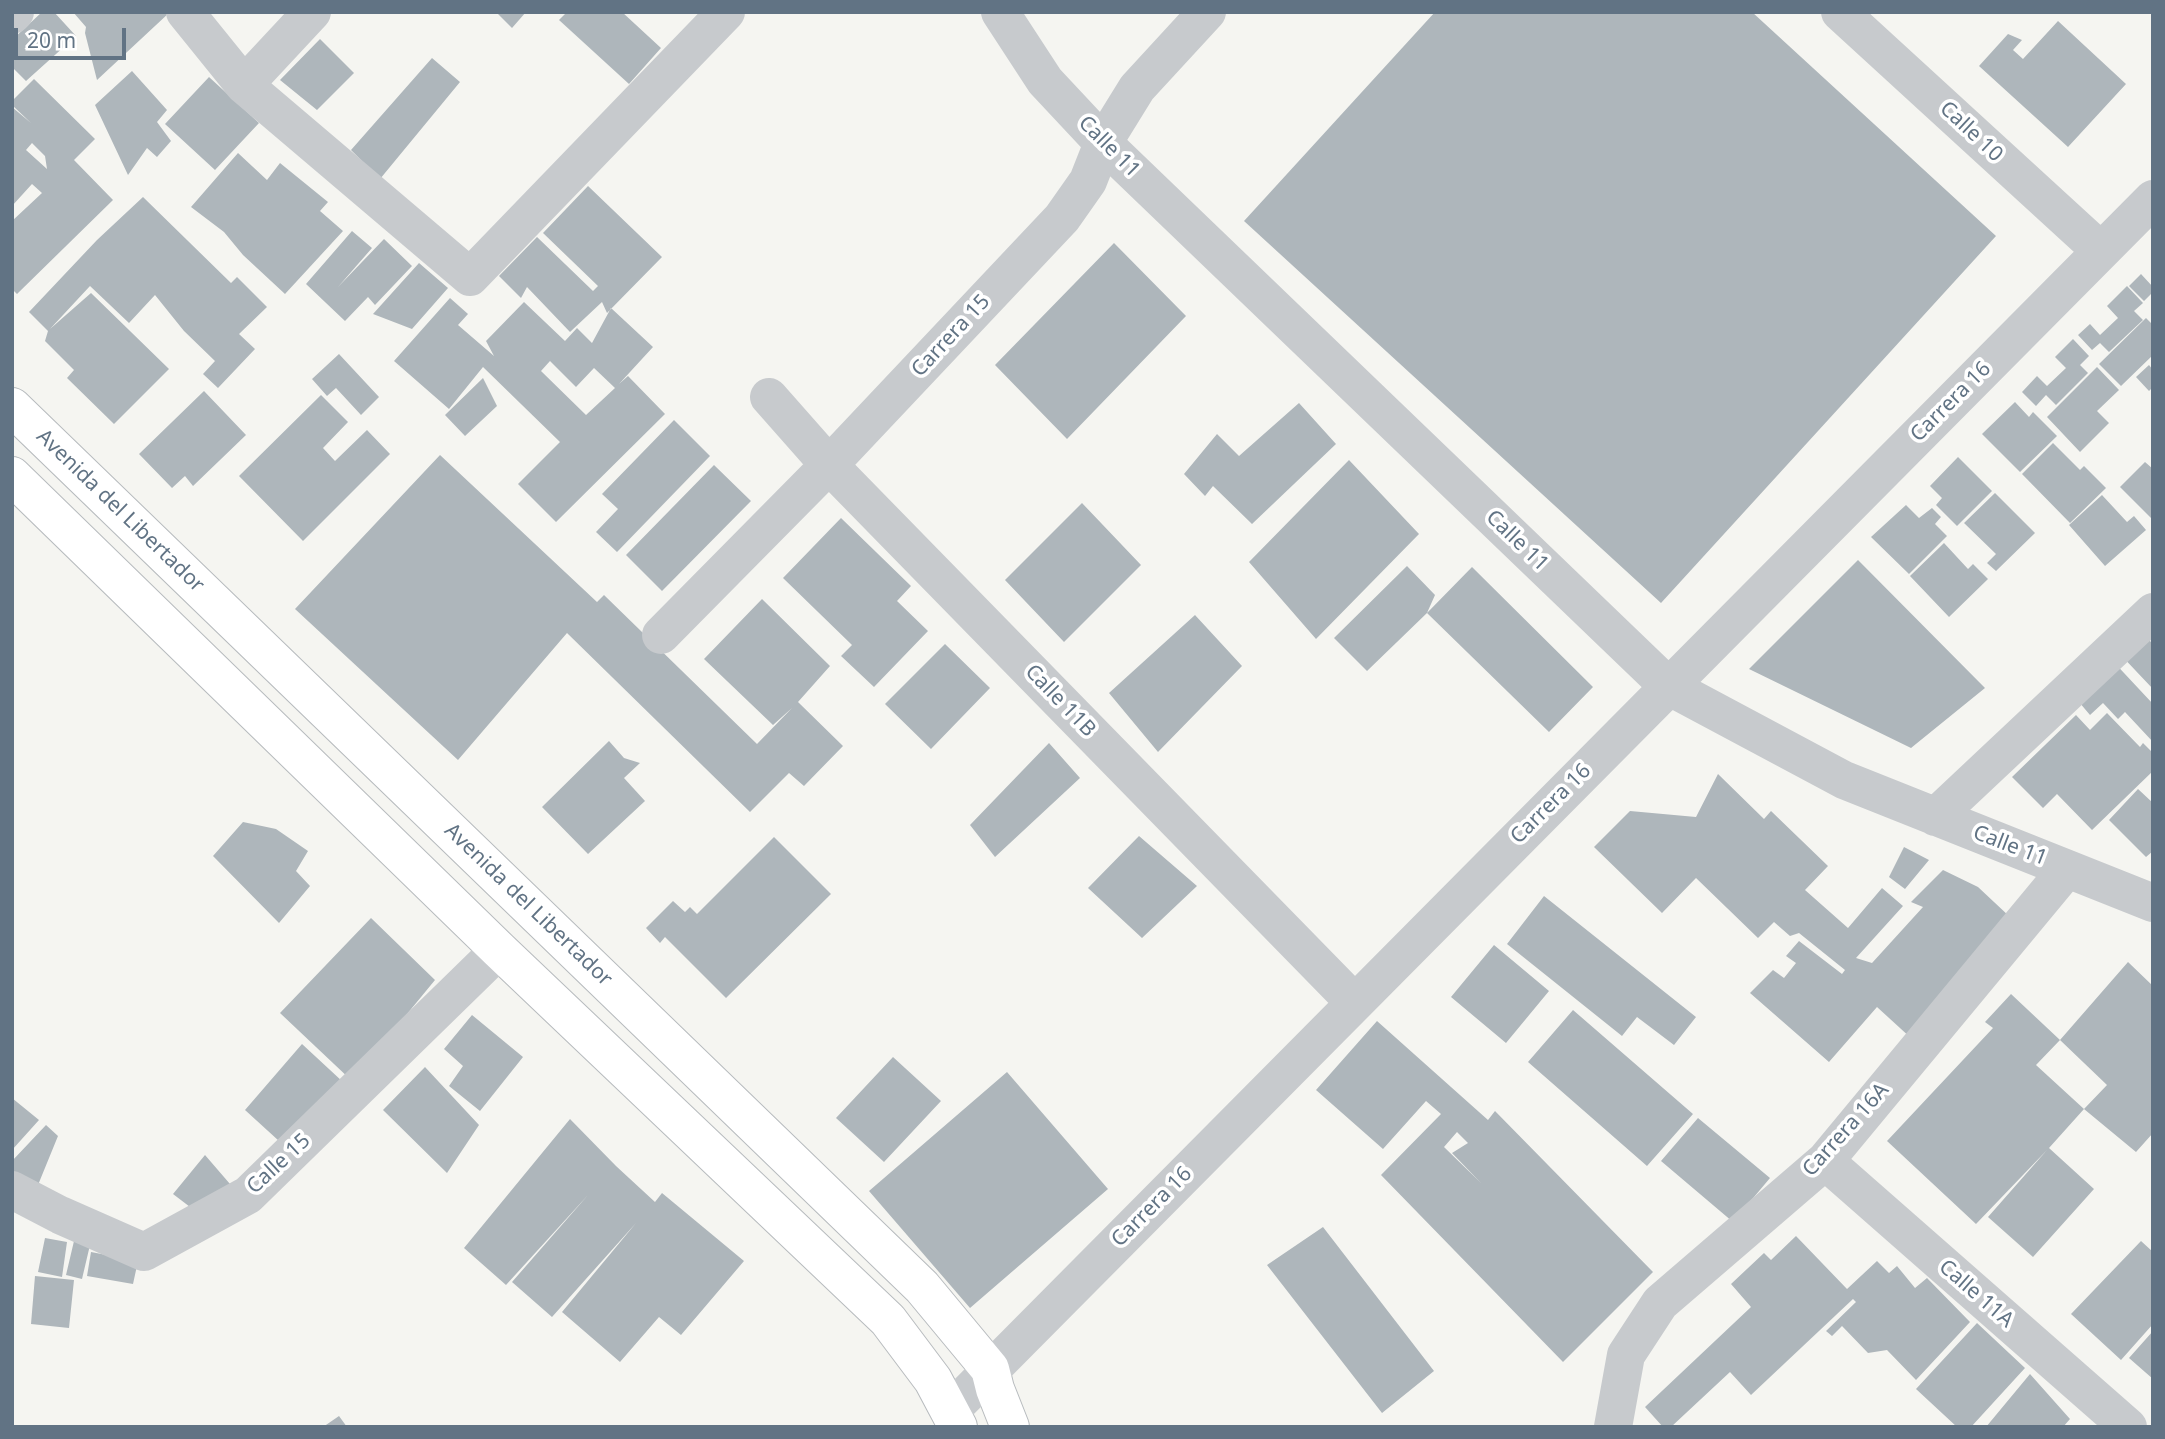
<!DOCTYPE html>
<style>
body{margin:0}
#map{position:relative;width:2165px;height:1439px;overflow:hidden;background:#f5f5f1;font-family:"Noto Sans",sans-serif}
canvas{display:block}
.frame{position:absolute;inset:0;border:14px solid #617384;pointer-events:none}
.scale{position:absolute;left:14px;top:28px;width:112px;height:32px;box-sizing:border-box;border:4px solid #617384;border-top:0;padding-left:9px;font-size:21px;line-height:24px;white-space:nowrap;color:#617384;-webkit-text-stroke:5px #fff;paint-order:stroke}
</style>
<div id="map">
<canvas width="2165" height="1439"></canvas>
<div class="frame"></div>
<div class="scale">20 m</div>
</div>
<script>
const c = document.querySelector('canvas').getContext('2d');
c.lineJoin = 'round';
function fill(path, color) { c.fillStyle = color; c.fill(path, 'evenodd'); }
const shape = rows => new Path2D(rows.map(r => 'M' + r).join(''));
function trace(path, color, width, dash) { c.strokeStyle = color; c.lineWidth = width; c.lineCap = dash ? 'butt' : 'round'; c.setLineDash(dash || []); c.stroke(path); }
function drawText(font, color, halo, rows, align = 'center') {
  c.font = font + ' "Noto Sans",sans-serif'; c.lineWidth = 7; c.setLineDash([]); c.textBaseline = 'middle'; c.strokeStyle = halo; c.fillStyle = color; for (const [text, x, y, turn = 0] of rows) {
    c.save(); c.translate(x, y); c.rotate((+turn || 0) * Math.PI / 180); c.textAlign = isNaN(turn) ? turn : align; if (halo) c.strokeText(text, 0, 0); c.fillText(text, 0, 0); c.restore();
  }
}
const building = shape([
 [42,12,54,12,76,36,26,81,12,67,12,40],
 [73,12,170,12,97,80,85,33,86,27],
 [496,12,526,12,512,28],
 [567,12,622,12,661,48,629,84,559,20],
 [1435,12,1752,12,1996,236,1661,603,1244,221],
 [2058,21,2126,84,2068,147,1979,66,2008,34,2022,40,2013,50,2023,59],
 [320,39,354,73,317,110,280,80],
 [432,58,460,82,380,179,351,150],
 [132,71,167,110,157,122,171,141,157,157,147,148,128,175,95,105],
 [209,77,259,123,215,170,165,124],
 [34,79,95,139,74,160,113,200,17,294,12,289,12,221,42,193,32,184,12,206,12,107,31,123,12,105,12,101],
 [32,143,45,156,47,169,26,150],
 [238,153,267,180,280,163,328,202,320,211,343,231,285,294,243,255,224,232,191,207],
 [588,186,662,257,607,313,602,302,570,332,527,287,521,298,499,276,537,237,593,291,598,286,543,233],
 [143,197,231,283,237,277,267,307,239,334,255,349,218,388,203,374,215,361,184,331,155,295,129,323,90,286,50,329,91,293,169,369,114,424,67,378,74,370,45,341,48,331,29,312,97,240],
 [352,231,372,248,338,287,384,239,412,266,375,305,368,297,345,321,306,284],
 [1114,243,1186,316,1067,439,995,365],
 [419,263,448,288,412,329,373,314],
 [2141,274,2153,287,2153,296,2151,294,2144,301,2129,286],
 [2127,286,2143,303,2134,311,2143,320,2109,352,2100,343,2092,350,2078,335,2090,324,2100,335,2118,318,2107,306],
 [450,298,468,314,458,325,494,356,486,341,524,302,565,341,577,328,592,343,611,308,653,347,619,384,628,376,665,414,556,522,518,484,560,442,483,367,449,409,394,361],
 [550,361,576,387,594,368,615,388,586,415,541,371],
 [2146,318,2153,325,2153,355,2121,386,2099,364],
 [2073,339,2089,356,2080,365,2088,373,2056,405,2046,395,2036,406,2022,392,2037,376,2047,386,2066,368,2055,357],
 [339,354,379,397,361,415,336,388,327,396,312,379],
 [2149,365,2153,370,2153,387,2149,391,2136,377],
 [2097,367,2119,390,2097,411,2109,423,2080,452,2047,417],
 [483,378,497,406,465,436,445,415],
 [204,391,246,435,193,486,185,476,172,488,139,454],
 [321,395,348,422,323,448,335,461,367,430,390,454,303,541,239,476],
 [2015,402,2029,417,2033,412,2057,436,2020,472,1982,434],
 [1299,403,1336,444,1252,524,1213,486,1205,496,1184,474,1217,434,1239,456],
 [674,420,710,456,617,552,596,532,618,509,602,494],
 [2053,443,2080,470,2084,466,2106,488,2070,523,2022,474],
 [440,455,597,602,604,595,757,744,792,708,773,725,704,659,762,599,830,666,798,702,843,746,804,786,789,773,750,812,567,633,458,760,295,609],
 [1958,457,1992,491,1957,526,1936,505,1942,498,1930,486],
 [1349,460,1419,534,1316,639,1249,562],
 [2145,462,2153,469,2153,520,2120,487],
 [714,465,751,501,662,591,626,555],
 [1995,493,2035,533,1996,571,1987,563,1996,554,1964,523],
 [2102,495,2127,522,2134,516,2146,530,2105,566,2069,525],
 [1082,503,1141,565,1064,642,1005,580],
 [1906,505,1919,518,1932,508,1941,517,1935,524,1947,536,1909,574,1871,537],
 [841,518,911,586,897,601,928,631,874,687,841,656,852,645,783,578],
 [1944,543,1968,569,1973,564,1988,579,1949,617,1910,576],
 [1858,560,1985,688,1911,748,1749,669],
 [1407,566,1435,595,1427,613,1367,671,1334,638],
 [1472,567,1593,687,1549,732,1427,613],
 [1195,615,1242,666,1158,752,1109,693],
 [2140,631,2153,644,2153,689,2118,652],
 [945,644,990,688,931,749,885,704],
 [2110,658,2153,704,2153,742,2125,712,2118,719,2103,703,2090,715,2079,702],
 [2107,713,2140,747,2143,743,2153,753,2153,771,2092,830,2057,794,2043,808,2012,777,2076,715,2090,730],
 [609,741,624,758,640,763,624,778,645,801,588,854,542,807],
 [1049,743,1080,778,995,857,970,825],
 [1718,774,1764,819,1771,811,1828,866,1805,890,1848,928,1882,888,1903,906,1856,958,1872,963,1923,907,1911,902,1943,870,1978,887,2010,917,1912,1039,1877,1007,1829,1062,1750,993,1773,970,1784,978,1796,963,1786,956,1799,941,1842,974,1845,970,1799,933,1790,936,1774,922,1758,938,1696,878,1662,913,1594,847,1630,811,1696,817],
 [2138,789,2153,803,2153,851,2146,857,2109,820],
 [243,822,276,829,308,851,296,871,310,886,279,923,213,856],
 [1139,836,1197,886,1142,938,1088,888],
 [774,837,831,894,726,998,665,937,660,943,646,928,673,901,685,912,690,907,697,914],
 [1904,847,1929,860,1905,889,1889,877],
 [1544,896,1696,1017,1674,1045,1637,1017,1622,1036,1507,944],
 [371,918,435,980,352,1081,280,1013],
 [1494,945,1549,991,1506,1043,1451,997],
 [2128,962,2153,986,2153,1133,2136,1152,2084,1109,2049,1148,2094,1189,2033,1257,1988,1217,2047,1150,1976,1224,1887,1141,1993,1028,1985,1022,2011,994,2060,1040,2036,1065,2084,1109,2107,1085,2060,1040],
 [1573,1010,1693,1114,1647,1166,1528,1062],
 [472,1015,523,1057,480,1111,449,1086,463,1066,444,1049],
 [1377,1021,1488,1120,1495,1111,1653,1272,1563,1362,1381,1175,1441,1114,1426,1101,1383,1149,1316,1090],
 [1457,1132,1468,1143,1452,1153,1481,1183,1444,1147],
 [302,1044,343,1082,279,1141,245,1110],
 [893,1057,941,1101,884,1162,836,1118],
 [425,1067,479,1125,447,1173,383,1110],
 [1007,1072,1108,1189,970,1308,869,1191],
 [12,1098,39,1120,12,1150],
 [1698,1118,1770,1178,1733,1222,1661,1161],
 [570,1119,616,1166,655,1202,662,1193,744,1261,681,1335,659,1317,620,1362,562,1312,636,1223,552,1317,512,1282,588,1195,506,1285,464,1248],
 [46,1125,58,1136,38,1185,12,1175,12,1161],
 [205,1155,230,1184,194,1210,173,1194],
 [1323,1227,1434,1371,1382,1413,1267,1265],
 [1796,1236,1847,1289,1877,1261,1889,1273,1897,1266,1915,1288,1927,1278,1970,1322,1916,1380,1887,1350,1868,1353,1842,1326,1832,1336,1826,1331,1856,1302,1853,1299,1751,1395,1730,1372,1671,1427,1663,1427,1645,1407,1751,1307,1731,1284,1764,1253,1771,1260],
 [45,1238,67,1242,62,1277,38,1272],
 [74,1241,90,1245,82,1279,66,1275],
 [2141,1241,2153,1252,2153,1324,2121,1360,2071,1314],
 [91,1252,138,1261,133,1284,87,1276],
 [35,1276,74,1280,69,1328,31,1324],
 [1977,1323,2025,1368,1971,1427,1957,1427,1916,1389],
 [2153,1331,2153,1379,2129,1358],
 [2030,1374,2070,1419,2063,1427,1986,1427],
 [339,1416,347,1427,323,1427]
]);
const minor = shape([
 [185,12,244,85,470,277,726,12],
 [1000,12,1045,81,1103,143,1668,686,1844,780,2153,903],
 [1840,12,2101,251],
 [12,15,15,12],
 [244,85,312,12],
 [769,397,829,465,1355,1003],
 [661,635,829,465,1062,218,1088,181,1103,143,1137,88,1207,12],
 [1935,817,2153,612],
 [1825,1161,2128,1427],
 [12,1190,60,1215,144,1252,248,1195,499,950],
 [951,1410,2153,199],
 [1613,1427,1626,1355,1660,1303,1825,1161,2067,869]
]);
const major = shape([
 [12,407,922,1287,990,1369,995,1389,1010,1427],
 [12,476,499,950,888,1320,933,1380,958,1427]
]);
const streetNames = [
 ["Calle 10",1971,132,43],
 ["Calle 11",1109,147,45],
 ["Carrera 15",951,336,-47],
 ["Carrera 16",1951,402,-45],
 ["Avenida del Libertador",120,511,44],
 ["Calle 11",1517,541,44],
 ["Calle 11B",1060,701,46],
 ["Carrera 16",1551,804,-45],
 ["Calle 11",2010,846,21],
 ["Avenida del Libertador",528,905,44],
 ["Carrera 16A",1846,1130,-48],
 ["Calle 15",279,1164,-43],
 ["Carrera 16",1152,1207,-45],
 ["Calle 11A",1976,1294,41]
];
fill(building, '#aeb6bb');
trace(major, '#b7bbbe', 40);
trace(minor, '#c7cacd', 38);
trace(major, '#fff', 38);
drawText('21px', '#617384', '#fff', streetNames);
</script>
